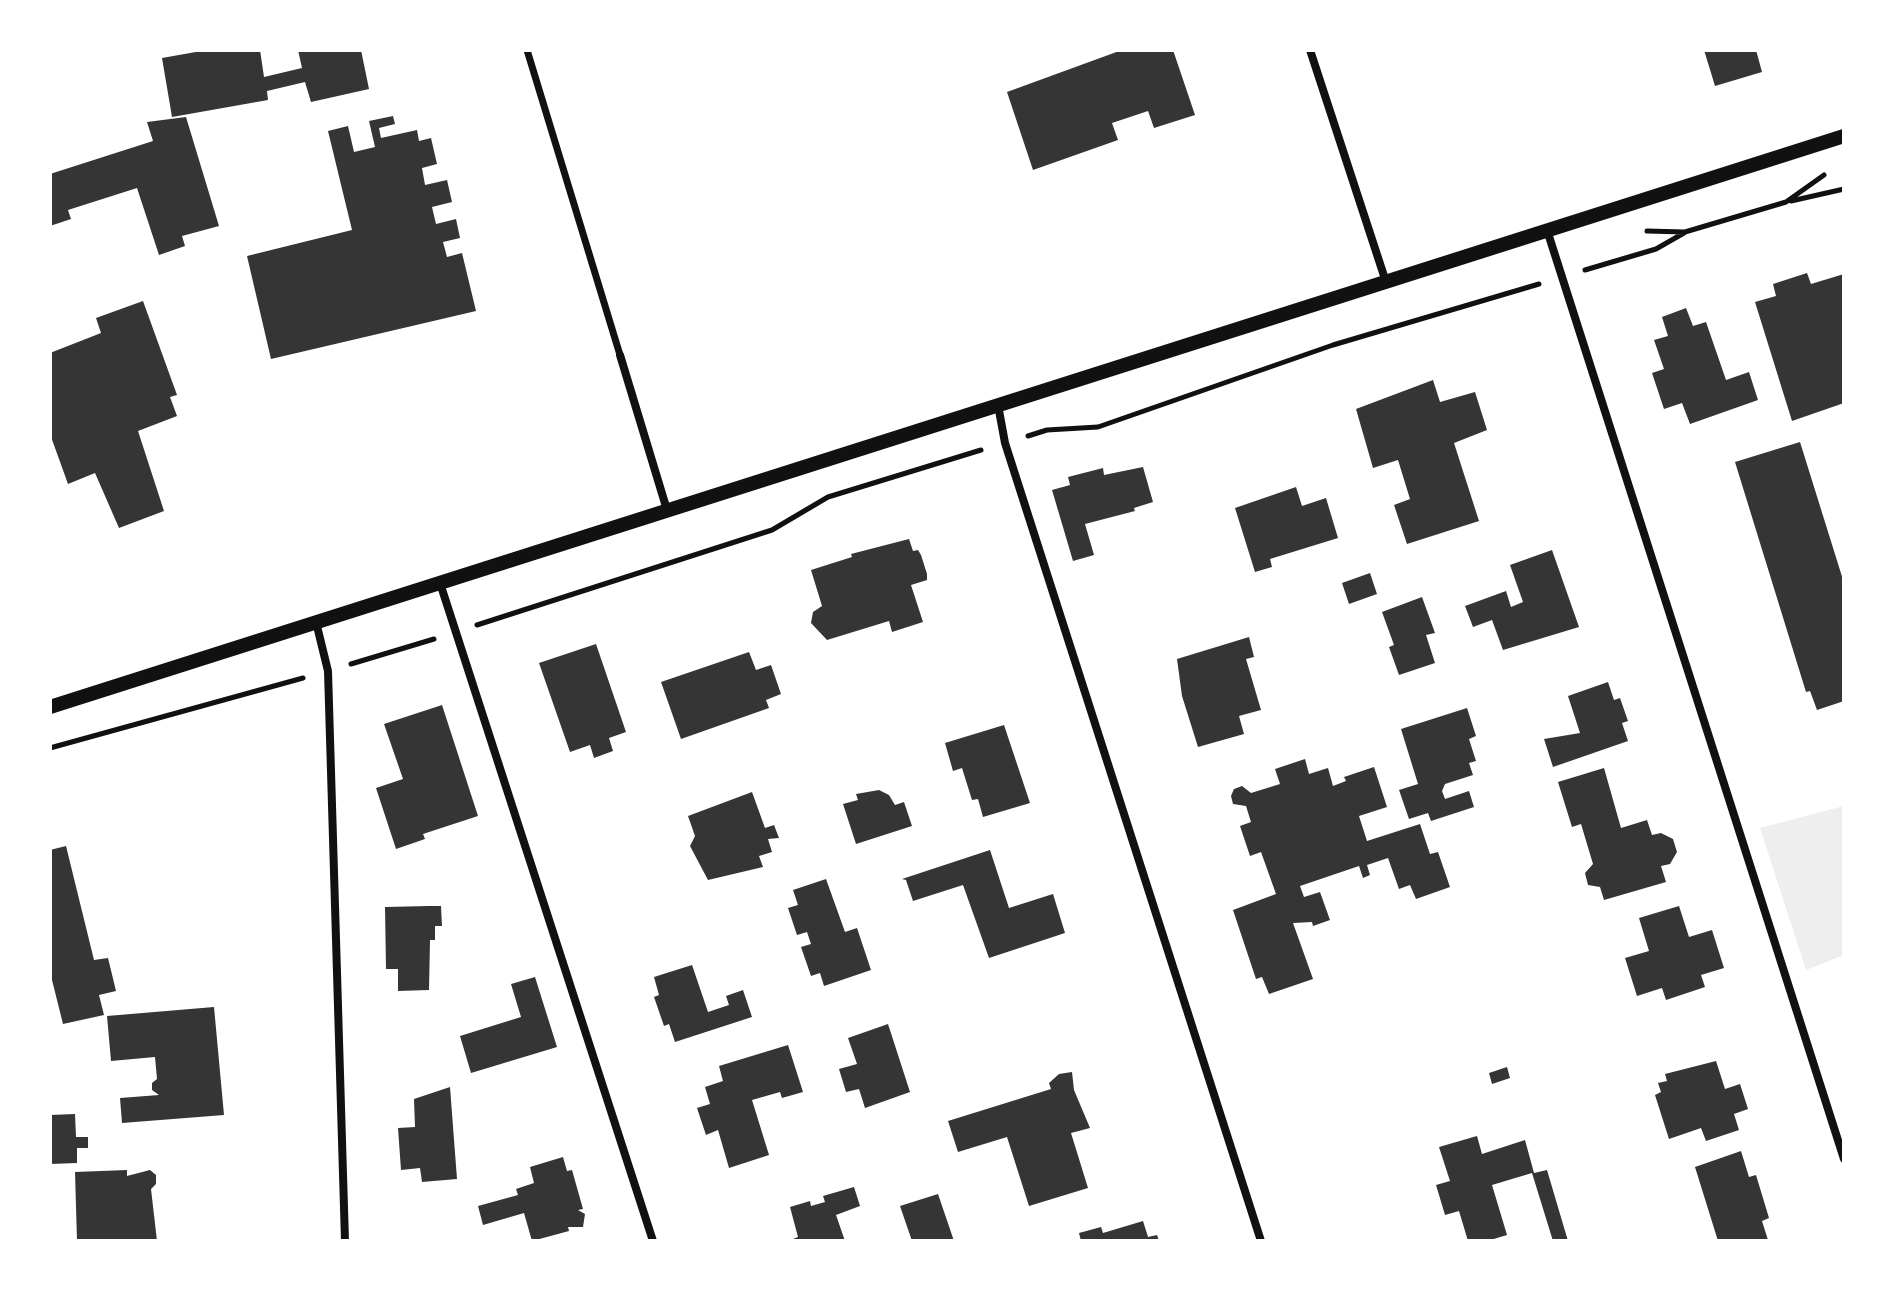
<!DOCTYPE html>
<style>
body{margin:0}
#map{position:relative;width:1894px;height:1291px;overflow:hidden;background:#fff;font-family:"Golos Text",sans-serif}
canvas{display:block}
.frame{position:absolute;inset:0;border:52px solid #fff;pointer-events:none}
</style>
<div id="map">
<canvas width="1894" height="1291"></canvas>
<div class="frame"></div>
</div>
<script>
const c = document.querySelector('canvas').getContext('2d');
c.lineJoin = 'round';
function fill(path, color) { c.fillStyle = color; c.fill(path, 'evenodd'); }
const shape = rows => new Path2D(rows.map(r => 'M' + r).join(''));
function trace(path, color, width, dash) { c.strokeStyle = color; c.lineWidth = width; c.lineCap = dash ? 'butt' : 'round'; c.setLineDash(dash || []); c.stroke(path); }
const green = shape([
 [1844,806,1844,955,1806,970,1760,828]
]);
const building = shape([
 [207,50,260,50,264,77,302,68,298,50,361,50,369,89,311,102,305,82,267,91,268,100,172,117,162,58],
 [1122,50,1173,50,1195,115,1154,128,1148,111,1112,123,1118,140,1033,170,1007,92],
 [1704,50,1756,50,1762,72,1715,86],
 [393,116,395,124,379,128,381,138,417,130,419,141,431,138,437,164,422,168,425,185,447,180,452,202,432,207,436,224,456,219,460,238,443,242,447,257,462,253,476,311,271,359,247,256,352,230,328,131,348,126,354,152,375,147,369,121],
 [186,117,219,226,182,236,185,246,159,255,137,188,68,210,71,219,50,226,50,174,153,141,147,122],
 [1807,273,1811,284,1844,274,1844,403,1792,421,1755,302,1776,296,1773,284],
 [143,301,177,395,170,397,177,416,138,431,164,511,119,528,95,473,68,484,50,434,50,353,101,333,96,318],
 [1686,308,1693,326,1706,322,1726,380,1749,372,1758,400,1690,424,1682,403,1664,409,1652,373,1664,369,1654,340,1668,336,1662,317],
 [1433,380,1440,402,1475,392,1487,430,1454,443,1479,521,1407,544,1394,505,1410,499,1398,460,1373,468,1356,409],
 [1800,442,1844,583,1844,701,1817,710,1810,691,1806,692,1735,462],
 [1143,467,1153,502,1134,508,1135,511,1085,524,1094,555,1073,561,1052,490,1070,485,1068,477,1103,468,1104,475],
 [1296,487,1302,506,1326,498,1338,538,1270,559,1272,567,1255,572,1235,508],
 [909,539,913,551,918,550,921,555,927,574,927,580,911,585,923,622,892,632,889,621,827,640,811,623,813,612,822,606,811,570,852,557,851,554],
 [1552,550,1579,627,1503,650,1492,620,1473,627,1465,606,1506,591,1511,607,1523,602,1510,565],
 [1370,573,1377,594,1349,604,1342,583],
 [1422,597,1435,633,1426,635,1435,663,1399,675,1389,647,1394,645,1382,612],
 [1249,637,1254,657,1246,659,1261,710,1239,716,1244,734,1198,747,1182,696,1177,659],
 [596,644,626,732,609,738,613,751,594,758,590,745,570,752,539,663],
 [749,652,756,670,771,665,781,694,766,700,769,708,681,739,661,682],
 [1608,682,1614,700,1620,698,1628,721,1622,723,1628,741,1553,767,1544,739,1580,733,1568,696],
 [442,705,478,816,423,834,425,839,396,849,376,788,403,779,384,724],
 [1467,708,1476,736,1469,739,1476,761,1469,763,1473,775,1445,784,1442,791,1445,799,1469,791,1474,807,1431,821,1428,813,1409,819,1399,790,1418,784,1401,729],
 [1004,725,1030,803,983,817,978,799,972,800,962,768,953,771,945,743],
 [1305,759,1309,774,1328,768,1333,786,1346,781,1344,777,1374,767,1387,807,1359,816,1367,841,1420,824,1430,854,1438,852,1450,887,1416,899,1410,885,1399,889,1388,858,1367,865,1370,875,1363,878,1359,866,1300,886,1304,897,1320,892,1330,920,1313,926,1312,922,1293,923,1313,979,1269,994,1262,977,1256,979,1233,910,1276,894,1261,852,1250,856,1240,826,1251,822,1246,806,1233,804,1231,796,1234,789,1242,786,1251,793,1280,784,1275,769],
 [1604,768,1621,828,1647,820,1652,835,1661,833,1673,839,1677,852,1670,864,1661,866,1666,882,1604,900,1600,887,1588,885,1585,873,1593,864,1581,824,1572,827,1558,782],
 [879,790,889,795,895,805,904,802,912,826,856,844,843,804,858,800,856,794],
 [752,792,765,828,774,825,779,838,768,839,772,852,759,856,763,867,708,880,690,846,695,836,688,816],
 [66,846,94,960,108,958,116,991,99,995,104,1015,63,1024,50,972,50,850],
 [990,850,1009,908,1053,894,1065,933,989,958,963,885,913,901,906,880,902,879],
 [826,879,845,932,857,928,871,970,824,986,820,973,811,976,801,947,811,944,807,932,797,935,788,908,798,905,793,890],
 [429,906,441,906,442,926,435,926,435,940,430,940,429,990,398,991,398,969,386,969,385,907],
 [1679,906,1689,937,1712,930,1724,968,1701,975,1705,987,1666,1000,1662,988,1637,996,1625,958,1649,951,1639,918],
 [692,965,708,1012,729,1005,726,996,743,990,752,1017,675,1042,669,1024,664,1026,654,997,659,995,654,977],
 [535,977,557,1047,471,1073,460,1036,521,1017,511,984],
 [214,1007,224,1115,122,1123,120,1098,159,1095,152,1090,152,1083,157,1079,155,1057,111,1061,107,1016],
 [888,1024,910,1092,865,1108,859,1089,846,1092,839,1069,857,1064,848,1038],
 [788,1045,803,1092,782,1098,780,1092,752,1100,769,1155,729,1168,718,1130,706,1135,697,1108,710,1104,705,1087,723,1081,719,1066],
 [1716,1061,1725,1089,1740,1084,1748,1109,1734,1114,1739,1130,1706,1141,1701,1128,1669,1139,1655,1095,1661,1092,1658,1083,1667,1081,1665,1074],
 [1507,1067,1510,1078,1492,1084,1489,1073],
 [1072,1072,1074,1090,1090,1128,1071,1133,1088,1188,1029,1206,1007,1137,958,1152,948,1121,1051,1089,1049,1083,1059,1074],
 [450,1087,457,1179,422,1182,420,1168,401,1170,398,1128,415,1127,414,1099],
 [75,1114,76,1137,88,1137,88,1148,77,1148,77,1163,50,1164,50,1115],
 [1477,1136,1482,1154,1525,1140,1534,1173,1547,1170,1568,1241,1553,1241,1532,1173,1492,1185,1507,1235,1487,1241,1468,1241,1459,1211,1445,1215,1436,1185,1450,1181,1439,1147],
 [1741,1151,1749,1177,1756,1175,1769,1218,1762,1221,1768,1240,1764,1241,1718,1241,1695,1167],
 [563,1157,567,1171,572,1170,583,1209,578,1210,585,1214,583,1227,568,1227,569,1231,532,1241,524,1213,483,1225,478,1206,518,1195,516,1189,534,1183,530,1167],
 [127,1170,127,1176,150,1170,156,1175,156,1184,151,1189,157,1241,77,1241,75,1172],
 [854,1187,860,1206,836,1215,845,1241,788,1241,798,1237,790,1207,810,1201,811,1206,825,1202,823,1196],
 [938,1194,954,1241,912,1241,900,1206],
 [1143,1221,1148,1237,1157,1235,1159,1241,1081,1241,1079,1233,1101,1227,1103,1233]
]);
const path = shape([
 [1791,201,1844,189],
 [1647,231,1685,232,1786,202,1824,175],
 [1585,270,1656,249,1684,233],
 [1028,436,1047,430,1098,427,1333,345,1539,284],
 [477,625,772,530,828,497,981,450],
 [351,664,434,639],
 [50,748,303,678]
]);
const pedestrian = shape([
 [527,50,620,355]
]);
const minor = shape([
 [1310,50,1386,282],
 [1547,230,1844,1159],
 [620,355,667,510],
 [998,405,1005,443,1261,1241],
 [440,583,653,1241],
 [316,622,328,671,345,1241]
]);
const tertiary = shape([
 [50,707,1844,136]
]);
fill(green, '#eee');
fill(building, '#353535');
trace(path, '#111', 5);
trace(pedestrian, '#111', 7);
trace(minor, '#111', 8);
trace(tertiary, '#111', 14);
</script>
